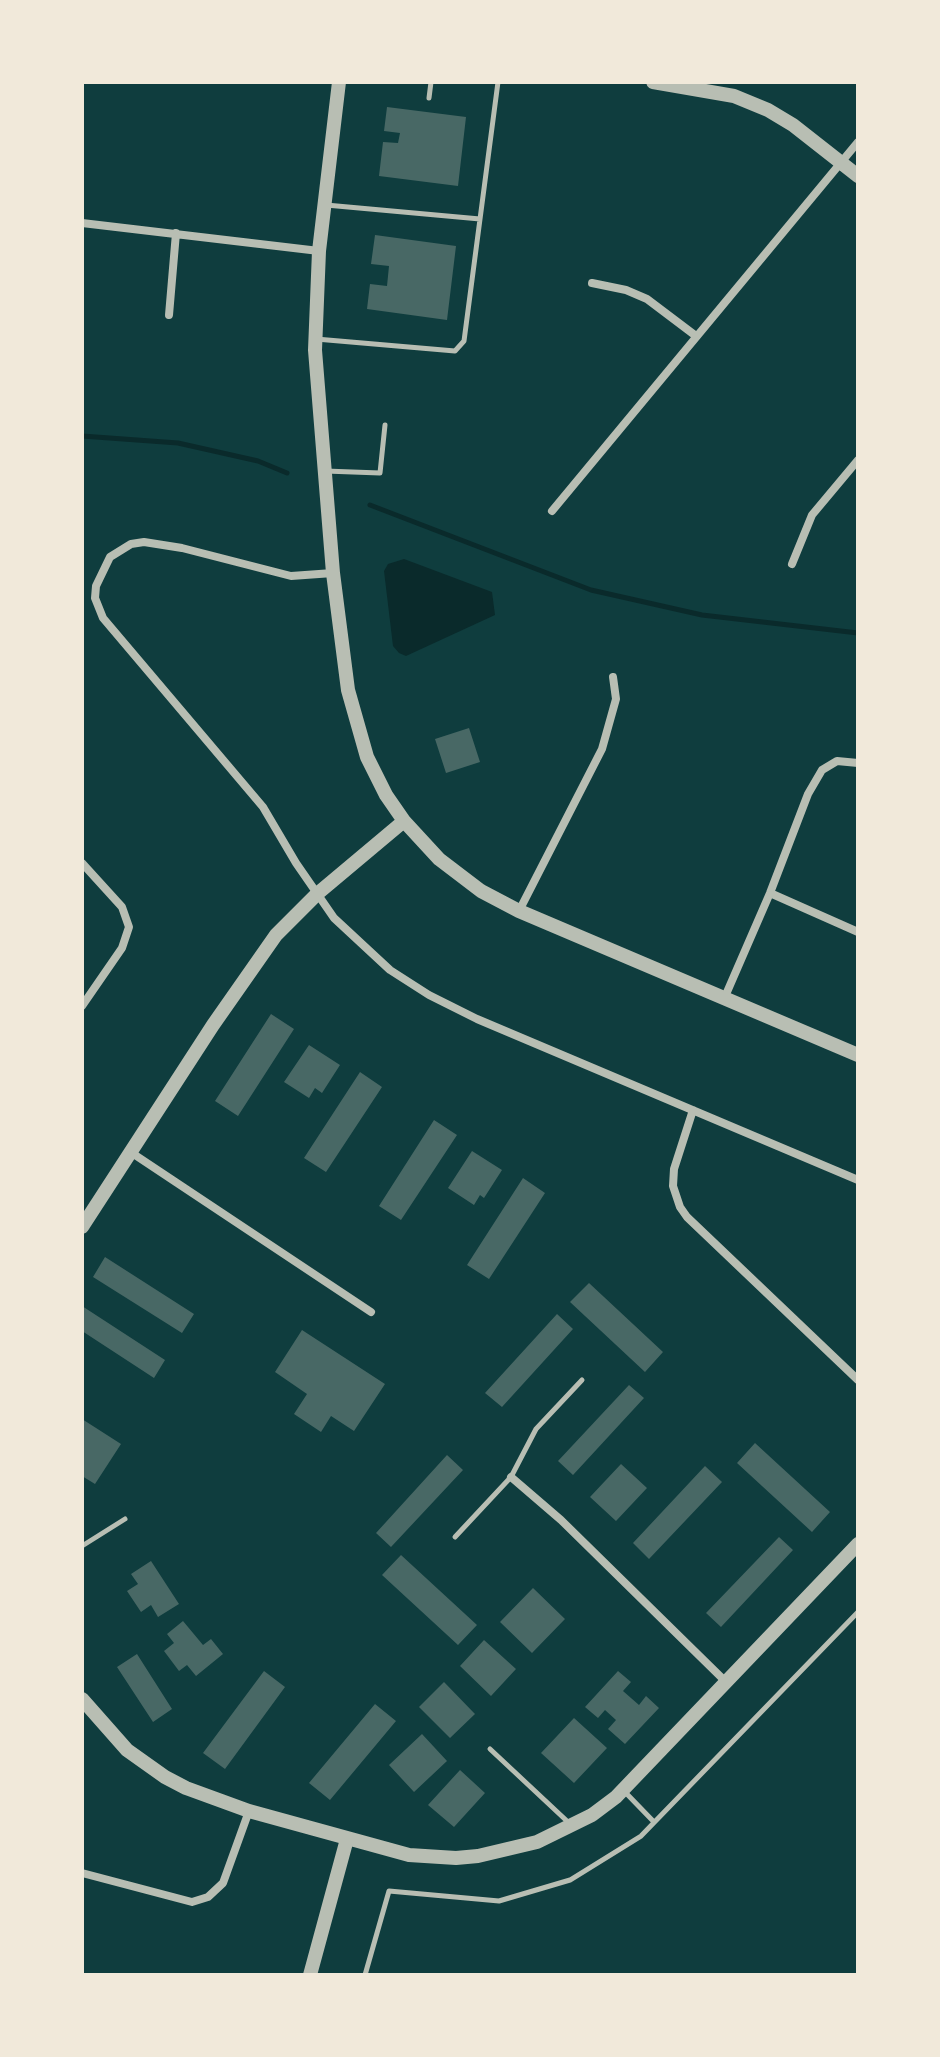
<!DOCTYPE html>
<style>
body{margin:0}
#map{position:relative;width:940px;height:2057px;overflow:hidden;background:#0f3d3e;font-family:Manrope,sans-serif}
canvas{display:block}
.frame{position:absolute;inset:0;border:84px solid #f1e9da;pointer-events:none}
</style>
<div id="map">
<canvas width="940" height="2057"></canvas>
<div class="frame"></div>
</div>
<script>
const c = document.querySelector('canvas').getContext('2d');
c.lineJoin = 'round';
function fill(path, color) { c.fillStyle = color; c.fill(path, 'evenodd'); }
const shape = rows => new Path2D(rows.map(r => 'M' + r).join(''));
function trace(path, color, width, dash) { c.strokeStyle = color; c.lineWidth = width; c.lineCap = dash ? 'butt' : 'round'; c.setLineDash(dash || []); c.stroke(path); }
const water = shape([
 [404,559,492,592,495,615,406,656,399,653,393,646,384,571,388,564]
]);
const stream = shape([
 [82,436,178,443,258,461,287,473],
 [370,505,591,590,702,615,858,633]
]);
const building = shape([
 [387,107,466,117,458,186,379,176,383,142,398,143,400,133,384,131],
 [375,235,456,246,447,320,367,309,370,284,387,286,389,266,371,264],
 [469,728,480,762,446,773,435,739],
 [271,1014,294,1029,238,1116,215,1101],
 [309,1045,340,1065,322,1093,315,1088,309,1098,284,1082],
 [360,1072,382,1087,326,1172,304,1158],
 [434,1120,457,1135,401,1220,379,1206],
 [472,1151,502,1170,484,1198,480,1195,474,1205,448,1188],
 [523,1178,545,1193,489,1279,467,1265],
 [105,1257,194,1314,182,1333,93,1277],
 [589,1283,663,1352,645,1372,570,1302],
 [82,1306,165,1360,154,1378,82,1331],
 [557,1314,573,1329,502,1407,485,1393],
 [302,1330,385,1384,354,1431,331,1416,321,1432,294,1414,307,1394,275,1372],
 [629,1385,644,1398,573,1475,558,1461],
 [82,1419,121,1444,95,1484,82,1476],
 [755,1443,830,1512,812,1532,737,1463],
 [447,1455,463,1470,391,1547,376,1533],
 [621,1464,647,1488,616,1521,590,1497],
 [705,1466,722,1482,649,1559,633,1543],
 [779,1537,793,1550,721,1627,706,1613],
 [401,1555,477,1625,458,1645,382,1575],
 [151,1561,179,1604,158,1617,151,1605,141,1612,127,1591,138,1584,131,1574],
 [533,1588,565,1619,532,1653,500,1622],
 [183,1621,203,1645,211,1639,223,1654,196,1676,187,1665,179,1671,164,1651,174,1643,167,1634],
 [484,1640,516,1669,491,1696,460,1666],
 [137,1654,172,1709,153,1722,117,1667],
 [264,1671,285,1687,225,1769,203,1753],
 [618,1671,631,1682,623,1691,639,1705,646,1696,659,1708,625,1744,608,1729,616,1720,605,1710,598,1718,585,1707],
 [444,1682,475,1714,450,1738,419,1707],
 [375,1704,396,1721,330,1800,309,1783],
 [574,1718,607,1748,574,1783,541,1753],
 [422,1734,447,1761,414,1792,389,1765],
 [460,1770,485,1793,454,1827,428,1805]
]);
const service = shape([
 [429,98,431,82],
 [326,205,480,219],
 [316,339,455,351,464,341,498,82],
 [325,471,380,473,385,425],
 [455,1537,511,1477,536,1429,582,1380],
 [82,1546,125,1519],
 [490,1749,568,1822],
 [624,1791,654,1822],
 [365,1975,389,1891,499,1901,570,1880,641,1836,858,1612]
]);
const minor = shape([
 [82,223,319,251],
 [592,283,626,290,647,299,696,336],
 [169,315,176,233],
 [552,511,858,142],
 [792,564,812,515,858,460],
 [333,573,291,576,182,548,144,542,131,544,110,557,96,586,95,598,103,618,263,807,296,863,334,918,390,970,429,995,477,1019,858,1180],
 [82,863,122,907,129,927,122,948,82,1006],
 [770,893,858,932],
 [519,911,602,749,616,699,613,677],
 [724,999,770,893,808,794,822,770,837,761,858,763],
 [693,1110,674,1169,673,1186,680,1207,687,1217,858,1380],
 [132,1153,371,1312],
 [511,1477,561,1520,725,1681],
 [82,1873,192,1902,208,1897,223,1883,249,1811]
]);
const tertiary = shape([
 [339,82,319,251,315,350,333,573,348,690,367,757,386,795,404,821,439,859,481,891,519,911,858,1055],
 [653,82,734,96,768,110,793,125,858,176],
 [82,1227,213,1025,276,935,317,894,404,821],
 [82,1699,127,1750,165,1777,186,1788,249,1811,409,1855,456,1858,478,1856,537,1842,592,1815,616,1797,858,1544],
 [310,1975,347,1839]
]);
fill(water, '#0a2a2b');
trace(stream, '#0a2a2b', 5);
fill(building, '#486865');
trace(service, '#b8beb3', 5);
trace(minor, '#b8beb3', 8);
trace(tertiary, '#b8beb3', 14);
</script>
